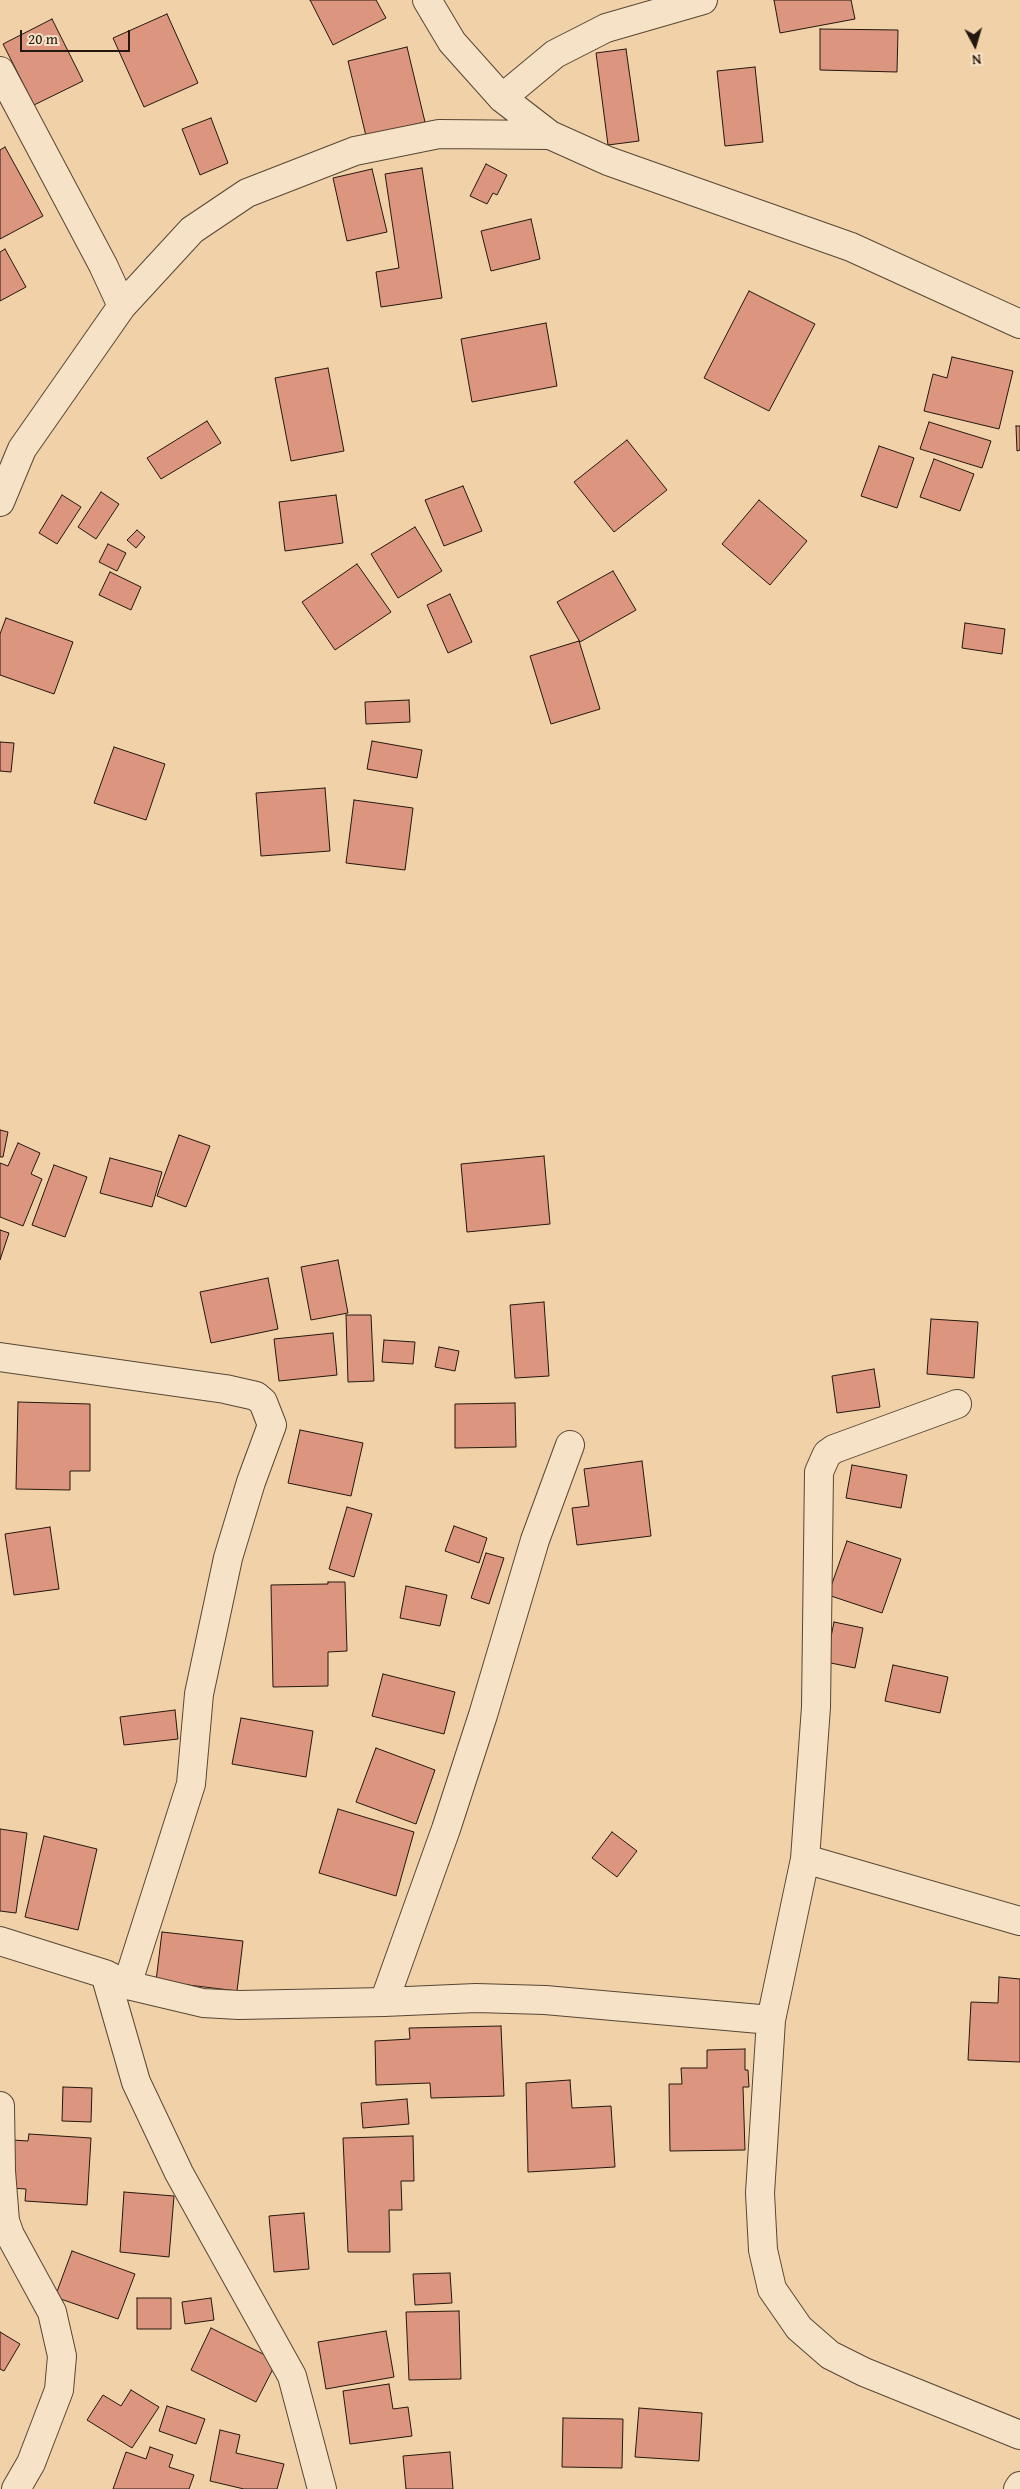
<!DOCTYPE html>
<style>
body{margin:0}
#map{position:relative;width:1020px;height:2489px;overflow:hidden;background:#f1d2a8;font-family:"Gentium Book Plus",serif}
canvas{display:block}
.north{position:absolute;left:950px;top:20px;width:50px;height:50px;-webkit-text-stroke:4px #f6e2c6;paint-order:stroke;rotate:174deg;font-size:14px;font-weight:700;line-height:20px;text-align:center;color:#24170f}
.north::after{content:'';display:block;margin:auto;width:18px;height:22px;background:#24170f;clip-path:polygon(50% 0,100% 100%,50% 72%,0 100%)}
.scale{position:absolute;left:20px;top:30px;width:110px;height:22px;box-sizing:border-box;border:2px solid #24170f;border-top:0;padding-left:6px;font-size:15px;line-height:18px;white-space:nowrap;color:#24170f;-webkit-text-stroke:4px #f6e2c6;paint-order:stroke}
</style>
<div id="map">
<canvas width="1020" height="2489"></canvas>
<div class="north">N</div>
<div class="scale">20 m</div>
</div>
<script>
const c = document.querySelector('canvas').getContext('2d');
c.lineJoin = 'round';
function fill(path, color) { c.fillStyle = color; c.fill(path, 'evenodd'); }
const shape = rows => new Path2D(rows.map(r => 'M' + r).join(''));
function trace(path, color, width, dash) { c.strokeStyle = color; c.lineWidth = width; c.lineCap = dash ? 'butt' : 'round'; c.setLineDash(dash || []); c.stroke(path); }
const building = shape([
 [310,0,376,0,386,18,333,45,310,0],
 [774,0,851,0,855,19,780,33,774,0],
 [167,14,198,83,144,107,113,38,167,14],
 [52,19,83,81,34,105,3,44,52,19],
 [820,29,898,30,897,72,820,70,820,29],
 [407,47,425,122,366,136,348,61,407,47],
 [626,49,639,141,608,145,596,53,626,49],
 [755,67,763,142,725,146,717,71,755,67],
 [211,118,228,163,200,175,182,129,211,118],
 [5,147,43,216,0,239,0,150,5,147],
 [486,164,507,175,497,195,493,193,487,204,470,196,486,164],
 [422,168,442,298,381,307,376,272,399,268,385,174,422,168],
 [372,169,387,232,347,241,333,178,372,169],
 [531,219,540,259,491,271,481,231,531,219],
 [5,249,26,287,0,301,0,252,5,249],
 [749,291,815,324,769,411,704,378,749,291],
 [546,323,557,386,472,402,461,339,546,323],
 [952,357,1013,371,999,429,924,411,933,374,947,378,952,357],
 [328,368,344,451,291,461,275,378,328,368],
 [207,421,221,443,161,479,147,458,207,421],
 [929,422,991,441,982,468,920,449,929,422],
 [1016,426,1020,426,1020,450,1017,451,1016,426],
 [627,440,667,490,614,532,574,482,627,440],
 [879,446,914,458,897,508,861,496,879,446],
 [934,459,974,474,960,511,920,497,934,459],
 [463,486,482,531,444,546,425,500,463,486],
 [101,492,119,504,96,539,78,527,101,492],
 [62,495,81,507,57,544,39,533,62,495],
 [336,495,343,543,285,551,279,502,336,495],
 [759,500,807,541,770,585,722,544,759,500],
 [415,527,442,571,398,598,371,554,415,527],
 [137,530,145,537,136,548,127,540,137,530],
 [108,544,126,553,117,571,99,562,108,544],
 [357,564,391,612,335,650,302,602,357,564],
 [613,571,636,610,580,642,557,602,613,571],
 [110,572,141,587,131,610,99,595,110,572],
 [450,594,472,642,448,653,427,605,450,594],
 [6,618,73,642,54,694,0,675,0,634,6,618],
 [965,623,1005,629,1002,654,962,648,965,623],
 [579,641,600,709,551,724,530,656,579,641],
 [409,700,410,722,366,724,365,702,409,700],
 [372,741,422,750,417,778,367,769,372,741],
 [0,742,14,743,11,772,0,771,0,742],
 [114,747,165,764,146,820,94,803,114,747],
 [325,788,330,851,261,856,256,793,325,788],
 [354,800,413,808,405,870,346,863,354,800],
 [0,1130,8,1132,3,1157,0,1157,0,1130],
 [179,1135,210,1146,186,1207,157,1196,179,1135],
 [18,1143,40,1153,31,1174,42,1179,23,1226,0,1217,0,1163,8,1166,18,1143],
 [544,1156,550,1224,467,1232,461,1164,544,1156],
 [110,1158,162,1172,152,1207,100,1193,110,1158],
 [54,1165,87,1177,65,1237,32,1225,54,1165],
 [0,1230,9,1233,0,1260,0,1230],
 [338,1260,348,1313,311,1320,301,1267,338,1260],
 [268,1278,278,1329,211,1343,200,1292,268,1278],
 [544,1302,549,1376,515,1378,510,1305,544,1302],
 [346,1315,371,1315,374,1381,348,1382,346,1315],
 [931,1319,978,1322,974,1378,927,1374,931,1319],
 [333,1333,337,1375,279,1381,274,1339,333,1333],
 [384,1340,415,1342,413,1364,382,1362,384,1340],
 [439,1347,459,1351,455,1371,435,1367,439,1347],
 [874,1369,880,1407,837,1413,832,1376,874,1369],
 [18,1402,90,1404,90,1471,70,1471,70,1490,16,1489,18,1402],
 [515,1403,516,1447,455,1448,455,1404,515,1403],
 [300,1430,363,1443,351,1496,288,1483,300,1430],
 [642,1461,651,1536,577,1545,572,1508,589,1506,584,1469,642,1461],
 [852,1465,907,1475,901,1508,846,1498,852,1465],
 [347,1507,372,1514,354,1577,329,1569,347,1507],
 [454,1526,487,1538,479,1563,445,1551,454,1526],
 [50,1527,59,1589,14,1595,5,1534,50,1527],
 [847,1541,901,1559,882,1613,828,1595,847,1541],
 [486,1553,504,1558,489,1604,471,1598,486,1553],
 [328,1582,345,1582,347,1651,328,1652,328,1686,273,1687,271,1585,328,1584,328,1582],
 [406,1586,447,1595,440,1626,400,1618,406,1586],
 [834,1622,863,1628,855,1668,826,1662,834,1622],
 [893,1665,948,1677,940,1713,885,1701,893,1665],
 [383,1674,455,1692,444,1734,372,1716,383,1674],
 [175,1710,178,1739,124,1745,120,1717,175,1710],
 [241,1718,313,1731,306,1777,232,1764,241,1718],
 [376,1748,435,1770,416,1824,356,1802,376,1748],
 [338,1809,414,1832,396,1896,319,1873,338,1809],
 [0,1829,27,1833,16,1913,0,1911,0,1829],
 [612,1832,637,1851,617,1877,592,1858,612,1832],
 [44,1836,97,1849,78,1930,25,1917,44,1836],
 [162,1932,243,1941,237,1991,156,1981,162,1932],
 [999,1977,1020,1979,1020,2062,968,2060,971,2002,998,2003,999,1977],
 [501,2026,504,2096,431,2098,430,2083,376,2085,375,2041,410,2039,409,2028,501,2026],
 [745,2049,745,2070,748,2070,749,2087,743,2087,745,2150,670,2151,669,2084,682,2084,681,2068,707,2068,707,2050,745,2049],
 [570,2080,572,2108,611,2106,615,2167,528,2172,526,2083,570,2080],
 [63,2087,92,2088,91,2122,62,2121,63,2087],
 [407,2099,409,2124,363,2128,361,2103,407,2099],
 [29,2134,91,2138,87,2205,25,2201,26,2189,10,2188,13,2140,28,2141,29,2134],
 [413,2136,414,2181,401,2181,402,2210,389,2210,390,2252,348,2252,343,2138,413,2136],
 [124,2192,174,2196,169,2257,120,2252,124,2192],
 [304,2213,309,2269,274,2272,269,2216,304,2213],
 [72,2251,135,2274,118,2319,55,2297,72,2251],
 [450,2273,452,2303,415,2305,413,2274,450,2273],
 [137,2298,171,2298,171,2329,137,2329,137,2298],
 [211,2298,214,2320,185,2324,182,2302,211,2298],
 [459,2311,461,2379,409,2380,406,2312,459,2311],
 [211,2328,277,2361,256,2402,191,2370,211,2328],
 [386,2331,394,2377,326,2389,318,2342,386,2331],
 [0,2332,20,2344,4,2371,0,2369,0,2332],
 [389,2384,393,2409,408,2407,412,2436,350,2444,343,2391,389,2384],
 [131,2390,159,2407,132,2448,87,2420,103,2395,121,2406,131,2390],
 [167,2406,205,2419,196,2444,159,2431,167,2406],
 [639,2408,702,2413,699,2461,635,2457,639,2408],
 [563,2418,623,2419,622,2468,562,2467,563,2418],
 [220,2430,240,2435,236,2453,284,2464,277,2489,244,2489,210,2481,220,2430],
 [150,2447,173,2455,169,2467,194,2475,189,2489,113,2489,126,2452,146,2459,150,2447],
 [450,2452,453,2489,406,2489,403,2456,450,2452]
]);
const street = shape([
 [427,0,452,42,502,98,550,135,608,161,851,247,1020,324],
 [0,71,103,265,122,306],
 [502,98,555,54,606,28,703,0],
 [0,502,22,449,122,306,192,230,247,193,355,151,439,134,550,135],
 [0,1357,225,1389,256,1396,263,1402,272,1425,251,1482,228,1558,199,1694,191,1784,127,1985],
 [957,1404,834,1449,827,1454,819,1472,816,1707,805,1859,771,2020,760,2193,763,2250,772,2289,799,2328,830,2355,864,2372,1020,2435],
 [805,1859,1020,1921],
 [0,1941,105,1974,127,1985,203,2003,239,2005,384,2002,476,1998,545,2000,771,2020],
 [105,1974,136,2082,179,2173,292,2376,322,2489],
 [384,2002,446,1829,483,1715,535,1540,570,1445],
 [0,2106,1,2171,5,2221,10,2235,52,2312,62,2356,59,2390,31,2463,16,2489],
 [1018,2489,1020,2486]
]);
fill(building, '#dc957e');
trace(building, '#24170f', 1);
trace(street, '#574635', 30);
trace(street, '#f6e2c6', 28);
</script>
